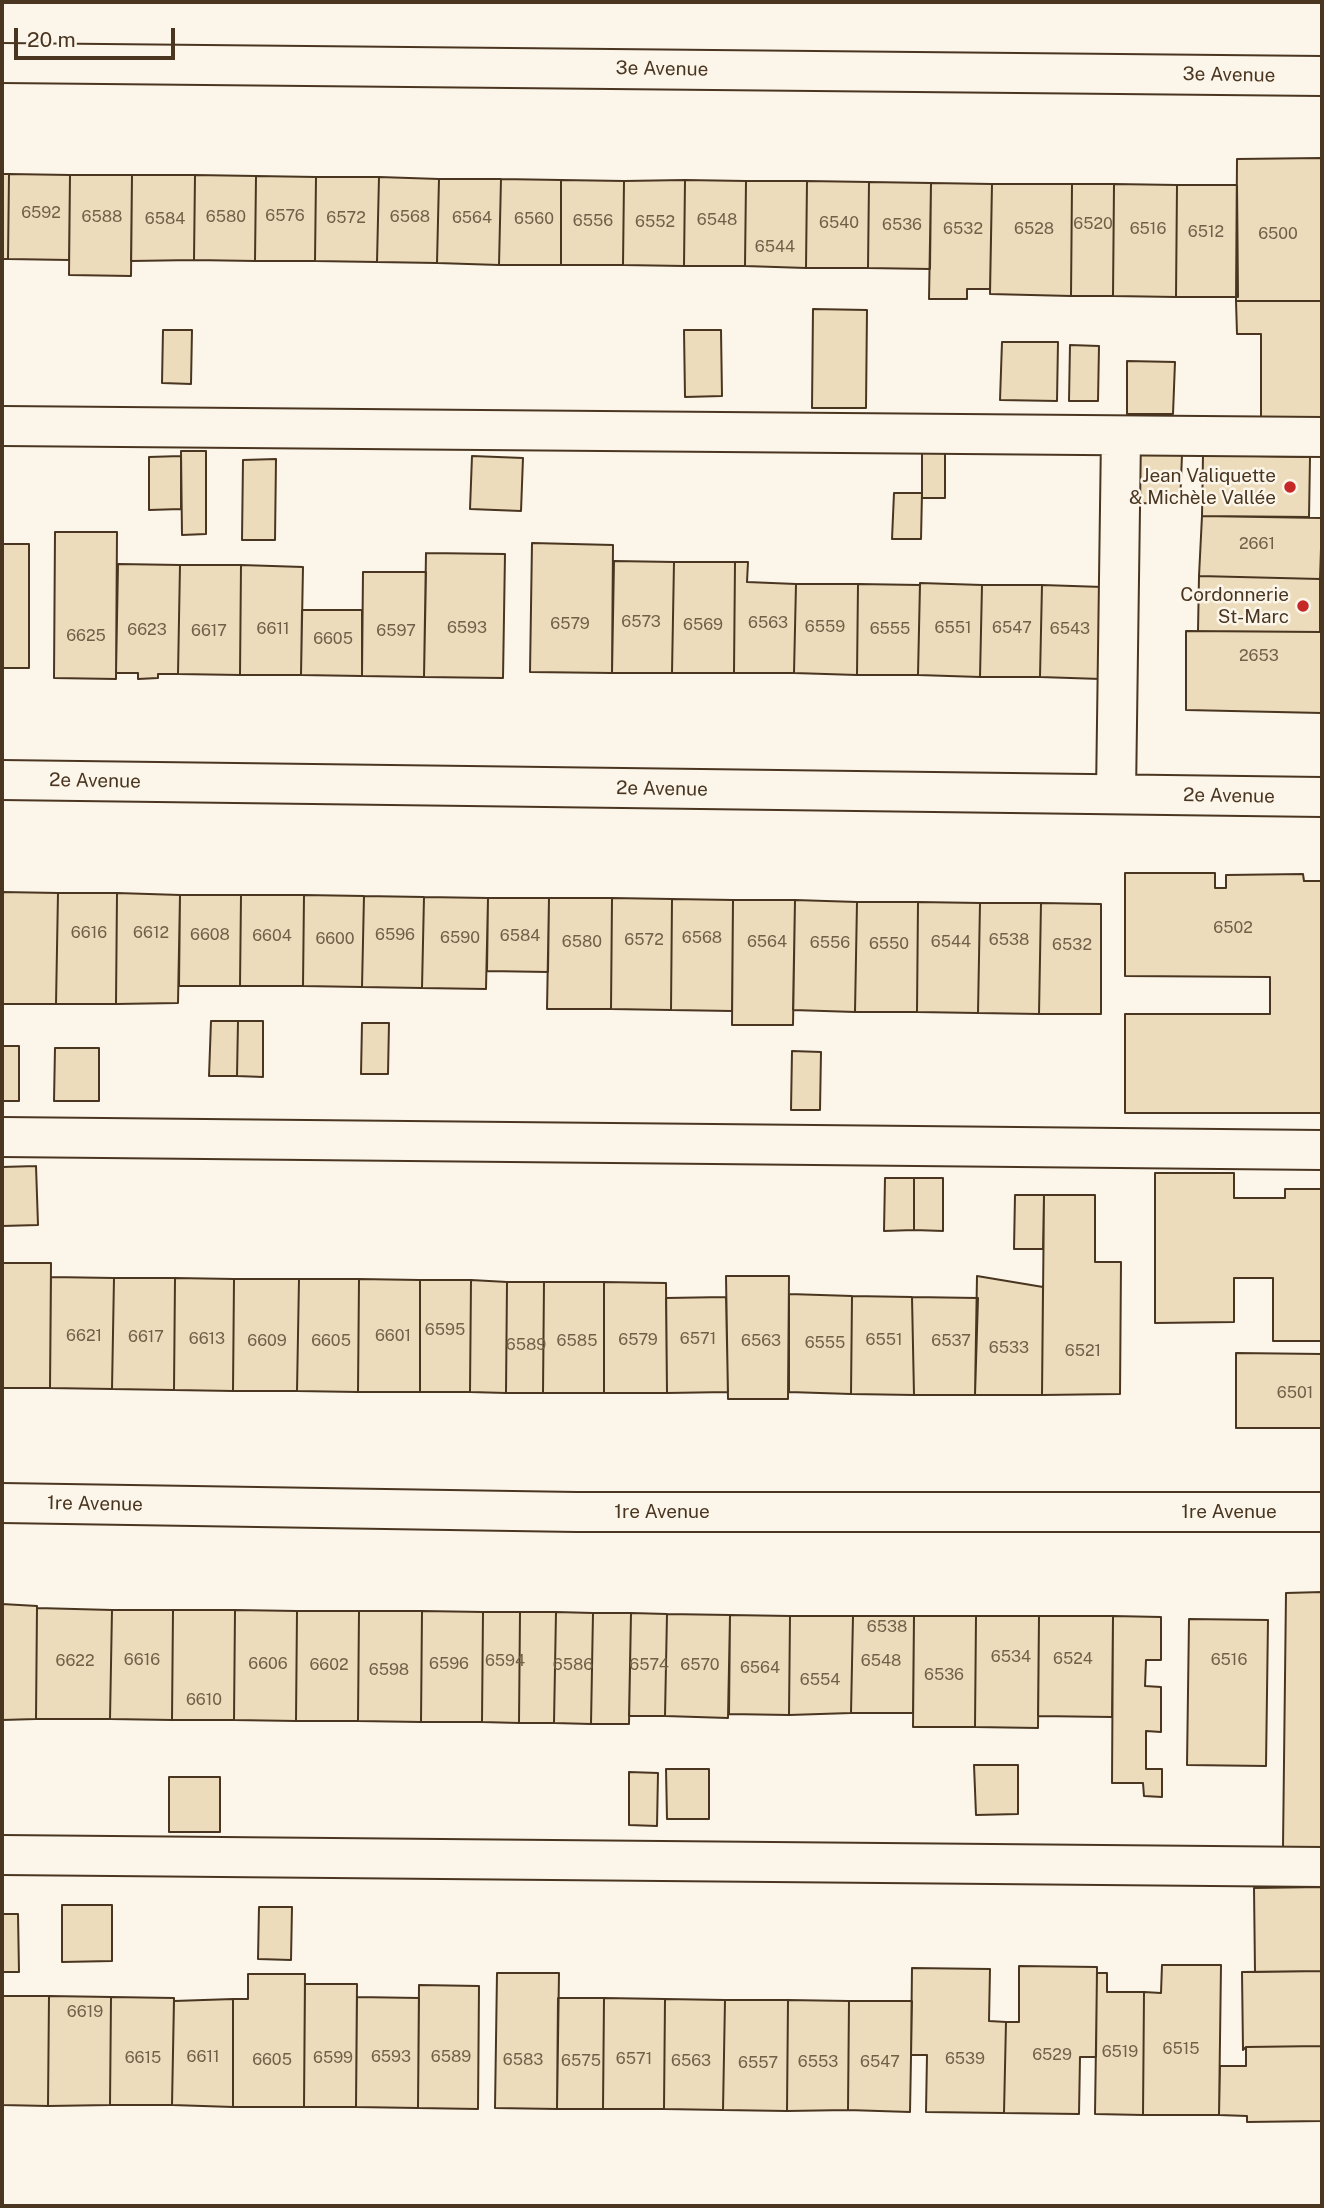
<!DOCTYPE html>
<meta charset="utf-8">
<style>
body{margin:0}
#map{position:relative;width:1324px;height:2208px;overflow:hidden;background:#fbf6e9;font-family:"Public Sans",sans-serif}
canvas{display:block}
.frame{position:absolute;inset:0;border:4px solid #4a3520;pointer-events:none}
.scale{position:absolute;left:14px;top:28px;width:161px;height:32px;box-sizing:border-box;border:4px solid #4a3520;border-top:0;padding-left:9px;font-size:21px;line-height:24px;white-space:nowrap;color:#4a3520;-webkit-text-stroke:5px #fbf6e9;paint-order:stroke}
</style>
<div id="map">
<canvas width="1324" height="2208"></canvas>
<div class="frame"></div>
<div class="scale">20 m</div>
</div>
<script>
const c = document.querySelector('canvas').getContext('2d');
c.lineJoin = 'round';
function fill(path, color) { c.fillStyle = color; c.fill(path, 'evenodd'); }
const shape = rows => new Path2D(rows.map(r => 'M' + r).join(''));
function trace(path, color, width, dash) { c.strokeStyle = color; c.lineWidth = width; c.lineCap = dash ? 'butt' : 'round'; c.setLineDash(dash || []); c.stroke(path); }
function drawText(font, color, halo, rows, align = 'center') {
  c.font = font + ' "Public Sans",sans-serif'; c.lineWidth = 5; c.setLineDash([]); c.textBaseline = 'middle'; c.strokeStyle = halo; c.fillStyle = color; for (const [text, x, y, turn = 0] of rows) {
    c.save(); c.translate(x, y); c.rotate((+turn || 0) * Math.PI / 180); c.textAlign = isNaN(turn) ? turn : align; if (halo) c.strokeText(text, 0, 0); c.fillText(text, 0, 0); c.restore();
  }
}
const building = shape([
 [1322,158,1322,301,1236,301,1237,159,1322,158],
 [2,174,9,174,8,259,2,259,2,174],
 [9,174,70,175,69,260,8,259,9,174],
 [70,175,132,175,131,276,69,275,70,175],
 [132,175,195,175,194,260,131,261,132,175],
 [195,175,256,176,255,261,194,260,195,175],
 [256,176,316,177,315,261,255,261,256,176],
 [316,177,379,177,377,262,315,261,316,177],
 [379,177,439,179,437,263,377,262,379,177],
 [439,179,501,179,499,265,437,263,439,179],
 [501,179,561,180,561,265,499,265,501,179],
 [561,180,624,181,623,265,561,265,561,180],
 [685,180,684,266,623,265,624,181,685,180],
 [685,180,746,181,745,266,684,266,685,180],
 [746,181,807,181,806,268,745,266,746,181],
 [807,181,869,182,868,268,806,268,807,181],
 [869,182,931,183,930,269,868,268,869,182],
 [931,183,992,184,990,289,967,289,967,299,929,299,931,183],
 [992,184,1072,184,1071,296,990,294,992,184],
 [1072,184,1114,184,1113,296,1071,296,1072,184],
 [1114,184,1177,185,1176,297,1113,296,1114,184],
 [1177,185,1237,185,1238,297,1176,297,1177,185],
 [1236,301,1322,301,1322,418,1261,417,1261,334,1237,334,1236,301],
 [813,309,867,310,866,408,812,408,813,309],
 [163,330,192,330,191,384,162,383,163,330],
 [684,330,721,330,722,396,685,397,684,330],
 [1002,342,1058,342,1057,401,1000,400,1002,342],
 [1070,345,1099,346,1098,401,1069,401,1070,345],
 [1127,361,1175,362,1173,414,1127,414,1127,361],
 [181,451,206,451,206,534,182,535,181,451],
 [922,452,945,452,945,498,922,498,922,452],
 [1137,453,1182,455,1180,504,1135,503,1137,453],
 [1203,455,1310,457,1309,517,1202,516,1203,455],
 [181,456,181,509,149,510,149,457,181,456],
 [472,456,523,458,521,511,470,509,472,456],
 [276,459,275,540,242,540,243,460,276,459],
 [894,493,922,493,921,539,892,539,894,493],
 [1202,516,1322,518,1320,579,1199,576,1202,516],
 [55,532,117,532,116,679,54,678,55,532],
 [532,543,613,545,612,673,530,672,532,543],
 [2,544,29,544,29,668,2,668,2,544],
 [426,553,505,554,503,678,424,677,426,553],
 [614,561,674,562,672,673,612,673,614,561],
 [674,562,735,562,734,673,672,673,674,562],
 [735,562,748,562,747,582,796,584,794,673,734,673,735,562],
 [118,564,180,565,178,674,158,674,158,678,138,679,138,673,116,673,118,564],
 [180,565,241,565,240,675,178,674,180,565],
 [241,565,303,567,301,675,240,675,241,565],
 [363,572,426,572,424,677,362,676,363,572],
 [1199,576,1320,579,1320,632,1198,631,1199,576],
 [920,583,982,585,980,677,918,675,920,583],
 [796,584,858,584,857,675,794,673,796,584],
 [858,584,920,585,918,675,857,675,858,584],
 [982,585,1042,585,1040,677,980,677,982,585],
 [1042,585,1103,587,1101,679,1040,677,1042,585],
 [302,610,362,610,362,676,301,675,302,610],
 [1186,631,1322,632,1322,713,1186,710,1186,631],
 [1125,873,1215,873,1215,888,1226,888,1226,875,1303,874,1304,881,1322,881,1322,1113,1125,1113,1125,1014,1270,1014,1270,977,1125,976,1125,873],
 [2,892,58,893,56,1004,2,1004,2,892],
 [58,893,117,893,116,1004,56,1004,58,893],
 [117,893,180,895,178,1003,116,1004,117,893],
 [180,895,241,895,240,986,179,986,180,895],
 [241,895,304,895,303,986,240,986,241,895],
 [304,895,364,896,362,987,303,986,304,895],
 [364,896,424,897,422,988,362,987,364,896],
 [424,897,488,898,486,989,422,988,424,897],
 [488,898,549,898,548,972,487,971,488,898],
 [549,898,612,898,611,1009,547,1009,549,898],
 [612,898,672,899,671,1010,611,1009,612,898],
 [672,899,733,900,732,1011,671,1010,672,899],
 [733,900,795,900,793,1025,732,1025,733,900],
 [795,900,857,902,855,1012,793,1010,795,900],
 [857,902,918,902,917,1012,855,1012,857,902],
 [918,902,980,903,978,1013,917,1012,918,902],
 [980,903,1041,903,1039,1014,978,1013,980,903],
 [1041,903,1101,904,1101,1014,1039,1014,1041,903],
 [211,1021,238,1021,237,1076,209,1076,211,1021],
 [238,1021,263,1021,263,1077,237,1076,238,1021],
 [362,1023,389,1023,388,1074,361,1074,362,1023],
 [2,1046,19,1046,19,1101,2,1101,2,1046],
 [55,1048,99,1048,99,1101,54,1101,55,1048],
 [792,1051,821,1052,820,1110,791,1110,792,1051],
 [36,1166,38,1225,2,1226,2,1167,36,1166],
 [1155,1173,1234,1173,1234,1198,1285,1198,1285,1189,1322,1189,1322,1341,1273,1341,1273,1278,1234,1278,1234,1322,1155,1323,1155,1173],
 [885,1178,914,1178,914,1230,884,1231,885,1178],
 [914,1178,943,1178,943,1231,914,1230,914,1178],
 [1015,1195,1044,1195,1043,1249,1014,1249,1015,1195],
 [1044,1195,1095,1195,1095,1262,1121,1262,1120,1394,1042,1395,1044,1195],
 [2,1263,51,1263,50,1388,2,1388,2,1263],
 [726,1276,789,1276,788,1399,728,1399,726,1276],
 [977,1276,1043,1287,1042,1395,975,1395,977,1276],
 [51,1277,114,1278,112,1389,50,1388,51,1277],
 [114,1278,175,1278,174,1390,112,1389,114,1278],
 [175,1278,234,1279,233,1391,174,1390,175,1278],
 [234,1279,299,1279,297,1391,233,1391,234,1279],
 [299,1279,359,1279,358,1392,297,1391,299,1279],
 [359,1279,420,1280,420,1392,358,1392,359,1279],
 [420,1280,471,1280,470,1392,420,1392,420,1280],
 [471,1280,507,1282,506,1393,470,1392,471,1280],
 [507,1282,544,1282,543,1393,506,1393,507,1282],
 [544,1282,604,1282,604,1393,543,1393,544,1282],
 [604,1282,666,1283,667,1393,604,1393,604,1282],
 [789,1294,852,1296,851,1394,789,1392,789,1294],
 [852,1296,912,1297,914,1395,851,1394,852,1296],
 [726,1297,728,1392,667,1393,666,1298,726,1297],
 [912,1297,978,1298,975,1395,914,1395,912,1297],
 [1236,1353,1322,1354,1322,1428,1236,1428,1236,1353],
 [1322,1592,1322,1848,1283,1847,1286,1593,1322,1592],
 [2,1604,37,1606,36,1719,2,1720,2,1604],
 [37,1608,112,1610,110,1719,36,1719,37,1608],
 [112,1610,173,1610,172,1720,110,1719,112,1610],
 [173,1610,235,1610,234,1720,172,1720,173,1610],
 [235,1610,297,1611,296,1721,234,1720,235,1610],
 [297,1611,359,1611,358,1721,296,1721,297,1611],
 [359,1611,422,1611,421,1722,358,1721,359,1611],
 [422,1611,483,1612,482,1722,421,1722,422,1611],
 [483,1612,520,1612,519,1723,482,1722,483,1612],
 [520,1612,556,1612,554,1723,519,1723,520,1612],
 [556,1612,593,1613,591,1724,554,1723,556,1612],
 [593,1613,631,1613,629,1724,591,1724,593,1613],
 [631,1613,667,1614,665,1716,629,1716,631,1613],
 [667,1614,730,1615,728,1718,665,1716,667,1614],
 [730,1615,790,1616,789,1715,729,1714,730,1615],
 [790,1616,853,1616,851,1713,789,1715,790,1616],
 [853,1616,914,1616,913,1713,851,1713,853,1616],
 [914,1616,976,1616,975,1727,913,1727,914,1616],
 [976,1616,1039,1616,1038,1728,975,1727,976,1616],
 [1039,1616,1113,1616,1112,1717,1038,1716,1039,1616],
 [1113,1616,1161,1617,1161,1660,1146,1660,1145,1686,1161,1687,1161,1732,1146,1731,1146,1769,1162,1769,1162,1797,1144,1796,1143,1783,1112,1783,1113,1616],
 [1189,1619,1268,1620,1266,1766,1187,1765,1189,1619],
 [974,1765,1018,1765,1018,1814,976,1815,974,1765],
 [666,1769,709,1769,709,1819,667,1819,666,1769],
 [629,1772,658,1773,657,1826,629,1825,629,1772],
 [169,1777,220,1777,220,1832,169,1832,169,1777],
 [1322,1887,1322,1971,1255,1972,1254,1888,1322,1887],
 [62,1905,112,1905,112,1961,62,1962,62,1905],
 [259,1907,292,1907,291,1960,258,1959,259,1907],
 [2,1914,18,1914,19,1972,2,1972,2,1914],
 [1162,1965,1221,1965,1219,2115,1143,2115,1144,1992,1161,1993,1162,1965],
 [1019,1966,1097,1967,1096,2057,1080,2057,1079,2114,1004,2113,1006,2022,1019,2022,1019,1966],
 [912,1968,990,1969,989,2021,1006,2022,1004,2113,926,2112,927,2055,911,2055,912,1968],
 [1322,1971,1322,2046,1246,2047,1243,2050,1242,1972,1322,1971],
 [497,1973,559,1973,557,2109,495,2108,497,1973],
 [1097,1973,1107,1973,1107,1992,1144,1992,1143,2115,1095,2114,1097,1973],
 [248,1974,305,1974,304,2107,233,2107,233,1999,248,1999,248,1974],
 [305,1984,357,1984,356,2107,304,2107,305,1984],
 [419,1985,479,1986,478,2109,418,2108,419,1985],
 [2,1996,49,1996,48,2106,2,2105,2,1996],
 [49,1996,111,1997,110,2105,48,2106,49,1996],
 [111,1997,174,1998,172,2105,110,2105,111,1997],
 [357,1997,419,1998,418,2108,356,2107,357,1997],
 [558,1998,604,1998,603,2109,557,2109,558,1998],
 [604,1998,665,1999,664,2109,603,2109,604,1998],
 [233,1999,233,2107,172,2105,174,2001,233,1999],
 [665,1999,725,2000,723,2110,664,2109,665,1999],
 [725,2000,788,2000,787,2111,723,2110,725,2000],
 [788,2000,849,2001,848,2110,787,2111,788,2000],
 [849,2001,912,2001,910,2112,848,2110,849,2001],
 [1322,2046,1322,2121,1247,2122,1247,2116,1219,2115,1220,2066,1246,2066,1246,2047,1322,2046]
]);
const minor = shape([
 [2,63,1322,76],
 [2,426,1322,437],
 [2,780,1322,797],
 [1116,794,1121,436],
 [2,1137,1322,1150],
 [2,1503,577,1512,1322,1512],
 [2,1855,1322,1867]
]);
const markers = [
 [1290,487,7,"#c62828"],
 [1303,606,7,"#c62828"]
];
const numberNames = [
 ["6592",41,213],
 ["6576",285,216],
 ["6588",102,217],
 ["6580",226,217],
 ["6568",410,217],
 ["6572",346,218],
 ["6564",472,218],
 ["6584",165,219],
 ["6560",534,219],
 ["6548",717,220],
 ["6556",593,221],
 ["6552",655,222],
 ["6540",839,223],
 ["6520",1093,224],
 ["6536",902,225],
 ["6532",963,229],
 ["6528",1034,229],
 ["6516",1148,229],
 ["6512",1206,232],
 ["6500",1278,234],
 ["6544",775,247],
 ["2661",1257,544],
 ["6573",641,622],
 ["6563",768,623],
 ["6579",570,624],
 ["6569",703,625],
 ["6559",825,627],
 ["6593",467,628],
 ["6551",953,628],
 ["6547",1012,628],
 ["6611",273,629],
 ["6555",890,629],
 ["6543",1070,629],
 ["6623",147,630],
 ["6617",209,631],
 ["6597",396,631],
 ["6625",86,636],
 ["6605",333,639],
 ["2653",1259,656],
 ["6502",1233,928],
 ["6616",89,933],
 ["6612",151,933],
 ["6608",210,935],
 ["6596",395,935],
 ["6604",272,936],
 ["6584",520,936],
 ["6590",460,938],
 ["6568",702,938],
 ["6600",335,939],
 ["6572",644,940],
 ["6538",1009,940],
 ["6580",582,942],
 ["6564",767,942],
 ["6544",951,942],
 ["6556",830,943],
 ["6550",889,944],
 ["6532",1072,945],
 ["6595",445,1330],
 ["6621",84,1336],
 ["6601",393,1336],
 ["6617",146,1337],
 ["6613",207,1339],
 ["6571",698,1339],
 ["6579",638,1340],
 ["6551",884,1340],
 ["6609",267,1341],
 ["6605",331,1341],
 ["6585",577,1341],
 ["6563",761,1341],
 ["6537",951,1341],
 ["6555",825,1343],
 ["6589",526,1345],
 ["6533",1009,1348],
 ["6521",1083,1351],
 ["6501",1295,1393],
 ["6538",887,1627],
 ["6534",1011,1657],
 ["6524",1073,1659],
 ["6616",142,1660],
 ["6516",1229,1660],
 ["6622",75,1661],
 ["6594",505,1661],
 ["6548",881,1661],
 ["6606",268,1664],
 ["6596",449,1664],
 ["6602",329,1665],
 ["6586",573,1665],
 ["6574",649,1665],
 ["6570",700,1665],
 ["6564",760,1668],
 ["6598",389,1670],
 ["6536",944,1675],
 ["6554",820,1680],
 ["6610",204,1700],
 ["6619",85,2012],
 ["6515",1181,2049],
 ["6519",1120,2052],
 ["6529",1052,2055],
 ["6611",203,2057],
 ["6593",391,2057],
 ["6589",451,2057],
 ["6615",143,2058],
 ["6599",333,2058],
 ["6571",634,2059],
 ["6539",965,2059],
 ["6605",272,2060],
 ["6583",523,2060],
 ["6575",581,2061],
 ["6563",691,2061],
 ["6553",818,2062],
 ["6547",880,2062],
 ["6557",758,2063]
];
const streetNames = [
 ["3e Avenue",662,69,1],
 ["3e Avenue",1229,75,1],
 ["2e Avenue",95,781,1],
 ["2e Avenue",662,789,1],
 ["2e Avenue",1229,796,1],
 ["1re Avenue",95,1504,1],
 ["1re Avenue",662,1512],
 ["1re Avenue",1229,1512]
];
const poiNames = [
 ["Jean Valiquette",1276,476],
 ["& Michèle Vallée",1276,498],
 ["Cordonnerie",1289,595],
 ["St-Marc",1289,617]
];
fill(building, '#ecdcbc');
trace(building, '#4a3520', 2);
trace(minor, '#4a3520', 42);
trace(minor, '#fbf6e9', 38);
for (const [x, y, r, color] of markers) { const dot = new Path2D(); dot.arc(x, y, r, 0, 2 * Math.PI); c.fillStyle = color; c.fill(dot); trace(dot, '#fbf6e9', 2.5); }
drawText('16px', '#725f47', null, numberNames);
drawText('19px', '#4a3520', '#fbf6e9', streetNames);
drawText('19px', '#4a3520', '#fbf6e9', poiNames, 'right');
</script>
